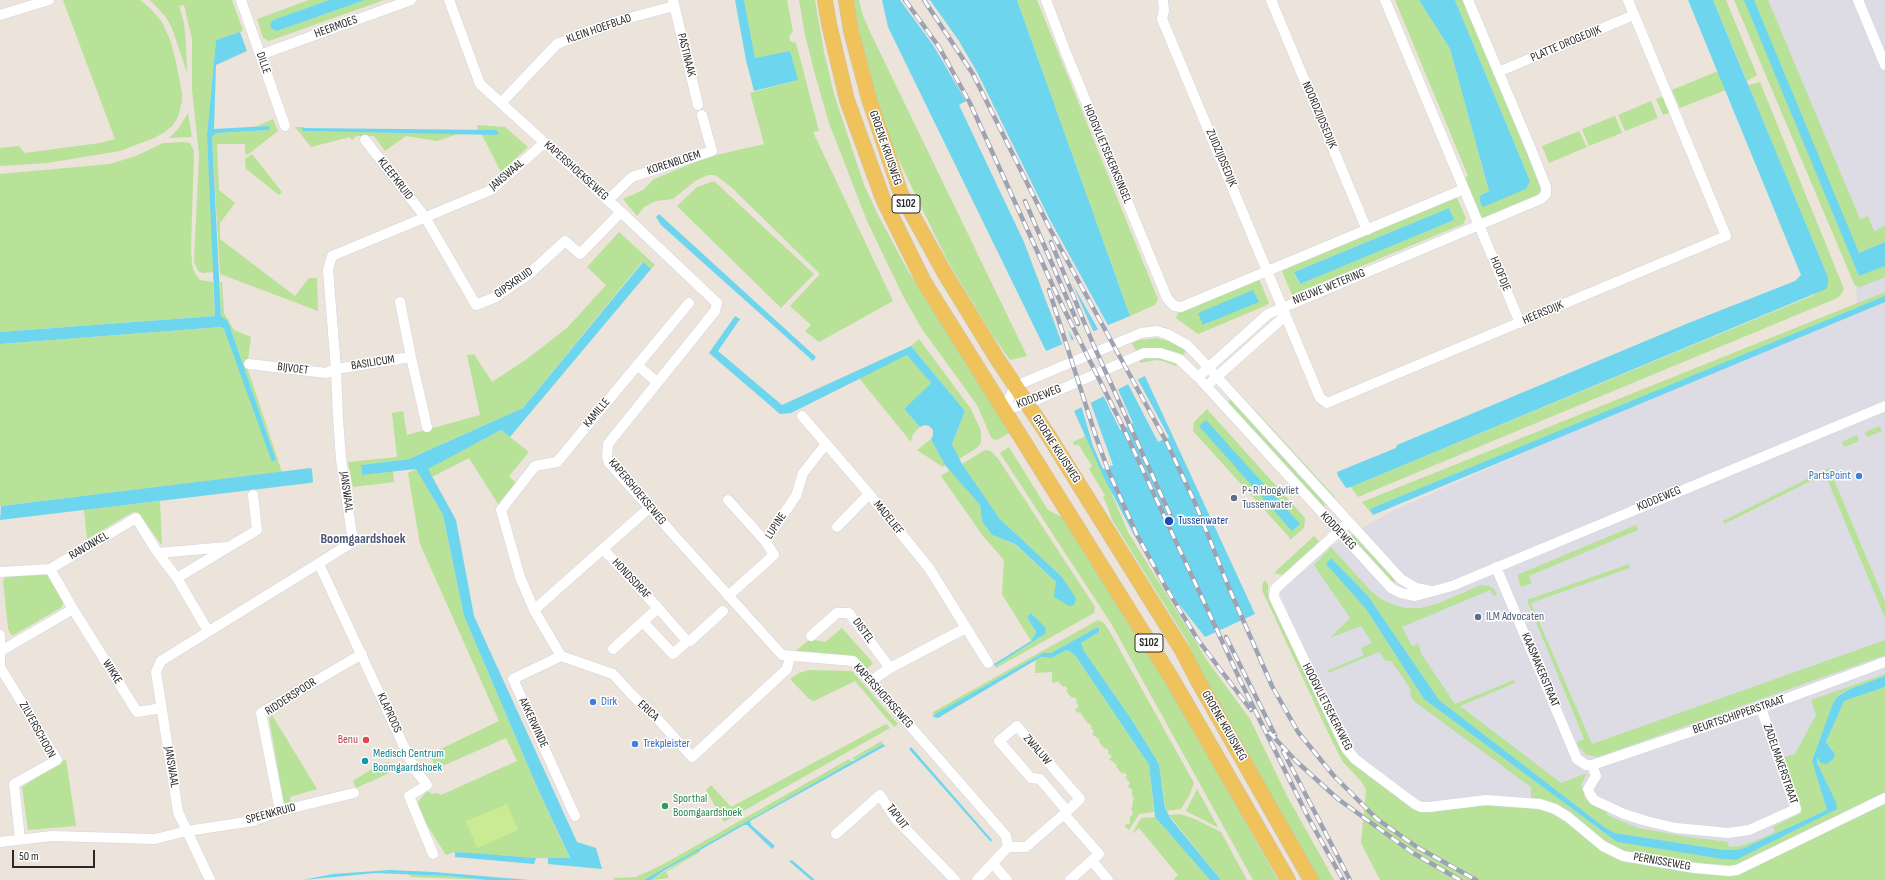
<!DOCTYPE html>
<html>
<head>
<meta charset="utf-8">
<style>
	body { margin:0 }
	#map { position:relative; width:1885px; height:880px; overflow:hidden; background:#ece3db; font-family:"Sofia Sans Condensed",sans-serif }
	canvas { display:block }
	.scale { position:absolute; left:12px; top:850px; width:83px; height:18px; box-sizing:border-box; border:2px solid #292929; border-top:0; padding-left:5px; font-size:12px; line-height:14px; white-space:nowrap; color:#292929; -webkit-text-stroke:3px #fff; paint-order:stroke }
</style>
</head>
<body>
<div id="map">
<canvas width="1885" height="880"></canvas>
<div class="scale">50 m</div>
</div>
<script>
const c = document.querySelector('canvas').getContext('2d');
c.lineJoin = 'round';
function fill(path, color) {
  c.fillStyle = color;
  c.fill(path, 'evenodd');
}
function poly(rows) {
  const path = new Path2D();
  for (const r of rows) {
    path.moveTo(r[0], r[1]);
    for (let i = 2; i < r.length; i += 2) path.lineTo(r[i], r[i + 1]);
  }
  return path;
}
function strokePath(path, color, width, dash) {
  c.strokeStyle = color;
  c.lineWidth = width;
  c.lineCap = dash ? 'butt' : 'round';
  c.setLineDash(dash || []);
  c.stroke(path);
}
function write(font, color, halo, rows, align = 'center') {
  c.font = font + ' "Sofia Sans Condensed",sans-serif';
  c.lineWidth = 3;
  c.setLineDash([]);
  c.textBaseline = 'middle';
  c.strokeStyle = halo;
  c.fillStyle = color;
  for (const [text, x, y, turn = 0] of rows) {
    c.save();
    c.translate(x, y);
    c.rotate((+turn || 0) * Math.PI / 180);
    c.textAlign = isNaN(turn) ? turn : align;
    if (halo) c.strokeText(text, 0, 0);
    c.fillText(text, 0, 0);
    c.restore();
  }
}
fill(poly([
	[1744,0,1885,0,1885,676,1850,689,1830,819,1734,866,1617,850,1554,804,1533,798,1494,796,1429,803,1418,801,1354,752,1349,745,1279,593,1331,546,1394,510,1857,307,1856,280]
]), '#dddce4');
fill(poly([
	[63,0,140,0,151,9,162,22,171,42,176,62,182,93,182,101,178,117,173,125,165,132,154,138,120,151,47,163,0,166,0,148,19,146,25,153,100,143,115,139],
	[150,0,232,0,243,31,216,40,207,135,214,272,203,273,198,271,194,261,199,155,192,90,192,39,184,5,179,6,184,23,186,44,187,73,172,28,165,16],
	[309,0,329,0,273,20,270,26,277,31,365,0,384,0,269,41,263,38,257,19],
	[744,0,787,0,793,32,789,36,790,41,796,43,819,131,813,132,893,301,819,342,805,331,811,325,790,306,820,274,731,187,715,175,708,175,695,181,673,199,656,201,644,207,637,216,623,199,643,190,654,179,708,157,764,144,750,93,797,80,755,59],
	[799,0,815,0,824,52,834,94,864,185,878,215,907,269,1011,432,997,440,992,439,990,435,977,405,922,329,903,296,867,221,829,123,816,78,805,35],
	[853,0,859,0,863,16,872,36,1027,356,1010,360,993,336,948,262,889,140,862,47],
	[1017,0,1037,0,1158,299,1155,305,1130,316],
	[1395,0,1419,0,1450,49,1489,191,1479,196,1481,205,1530,181,1455,0,1465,0,1539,180,1541,190,1537,196,1487,218,1480,217,1463,179,1468,176],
	[1713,0,1726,0,1757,75,1747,81],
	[1734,0,1768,0,1860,219,1868,216,1874,231,1885,226,1885,242,1851,257,1859,276,1885,266,1885,277,1860,287,1855,286],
	[1718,71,1726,90,1680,108,1672,90],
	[1760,82,1844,289,1840,296,1835,299,1358,497,1351,487,1814,295,1828,277,1748,85],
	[1664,96,1671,112,1663,115,1656,99],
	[1651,101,1658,118,1625,131,1618,115],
	[188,113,192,137,169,138,178,129],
	[1615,116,1622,133,1589,146,1582,129],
	[273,119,278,131,247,155,245,154,245,144,217,144,219,190,235,203,220,223,220,239,295,296,309,278,317,278,318,311,220,274,212,137,217,133,269,130,269,126,255,127],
	[477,125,505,127,528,147,501,172,482,135,496,135,496,130,478,130],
	[295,127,304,127,303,131,458,134,437,141,406,136,385,151,374,136,357,136,352,140,350,137,311,147],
	[1579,131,1587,147,1549,163,1542,146],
	[183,142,190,143,194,151,191,247,192,264,194,272,200,280,213,282,215,316,0,332,0,174,110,164,136,156,163,143],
	[252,154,282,192,279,195,246,169,245,159],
	[714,181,814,274,781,308,677,206,697,187],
	[1452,198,1457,198,1466,218,1463,224,1292,295,1281,269],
	[1449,208,1454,220,1299,284,1294,272],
	[619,232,655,265,651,269,642,262,523,408,409,459,361,465,362,475,393,471,394,482,353,487,348,462,397,457,392,413,403,411,407,435,480,415,467,355,474,354,492,382,527,359,568,327,606,285,587,267],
	[1259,279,1269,303,1265,306,1198,334,1176,318,1178,313],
	[1198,312,1227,315,1204,325],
	[220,282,222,282,224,313,234,330,251,337,247,367,282,472,0,506,0,344,221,327,224,329,276,460,228,321,221,316],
	[1885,292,1885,302,1729,364,1371,513,1362,502],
	[1156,338,1173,342,1187,350,1182,356,1175,352,1159,349,1136,351,1132,343,1139,340],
	[919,339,971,409,981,431,981,443,977,448,959,459,952,444,965,411,911,346],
	[907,354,931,383,904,409,920,427,913,434,911,442,859,378],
	[1155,356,1178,363,1176,366,1163,361,1155,360,1141,363,1139,359],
	[1231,399,1327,503,1323,507,1227,403],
	[1207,409,1305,518,1304,528,1290,540,1289,537,1193,431,1194,422],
	[1256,411,1335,497,1332,499,1254,413],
	[1880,426,1882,431,1867,437,1865,432],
	[501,430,529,452,509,476,516,483,498,504,469,458,432,477,427,469],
	[1090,434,1099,464,1128,532,1208,662,1250,719,1286,794,1334,880,1318,880,1194,662,1194,657,1187,641,1112,520,1107,505,1103,497,1105,495,1089,469,1092,466,1078,444,1075,446,1073,442],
	[1857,435,1859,441,1844,447,1842,442],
	[931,439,945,465,943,467,917,450],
	[1009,447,1048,510,1062,517,1184,712,1278,880,1253,880,1112,625,1000,453],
	[987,450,992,452,999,460,1095,607,1094,613,996,668,995,666,1045,634,1032,613,1027,617,1036,632,1031,641,1002,594,1004,560,983,536,941,476,950,470,980,505,982,521,992,535,1014,544,1056,582,1061,576,1000,519,962,464,983,451],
	[1829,468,1885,602,1885,618,1825,474,1724,524,1723,521],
	[416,469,443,515,464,616,537,787,570,859,536,858,455,852,446,855,425,822,417,803,427,791,432,794,438,793,441,795,517,761,506,738,438,768,435,766,430,754,499,721,420,544,408,473],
	[160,501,162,545,138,513,133,512,87,539,84,510],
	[1636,525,1638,530,1529,576,1532,583,1521,587,1517,575],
	[1355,533,1396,579,1392,582,1351,537],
	[1314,536,1320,542,1284,575,1274,573],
	[1331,547,1370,590,1381,599,1394,605,1406,608,1422,608,1439,603,1481,585,1489,586,1494,589,1497,595,1494,596,1490,590,1402,627,1412,646,1418,643,1421,651,1420,652,1455,704,1514,680,1515,683,1460,706,1561,783,1587,773,1581,785,1586,800,1607,811,1607,815,1638,828,1689,837,1728,842,1729,847,1740,846,1757,840,1775,832,1773,827,1801,813,1780,758,1795,754,1816,715,1811,700,1885,674,1885,676,1850,689,1838,695,1833,703,1812,761,1827,810,1744,848,1736,850,1724,850,1615,833,1604,827,1439,700,1368,596,1331,558,1326,564,1366,609,1424,699,1617,842,1722,859,1736,860,1836,809,1836,802,1817,763,1818,757,1833,750,1826,742,1844,701,1885,687,1885,795,1733,867,1642,857,1609,846,1554,804,1531,798,1531,787,1415,702,1411,697,1410,688,1391,661,1386,661,1379,652,1328,673,1327,671,1364,655,1361,648,1372,643,1361,626,1330,638,1350,618,1314,565],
	[1629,564,1630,568,1531,603,1592,744,1885,640,1885,655,1598,757,1587,755,1579,747,1577,742,1584,739,1527,600],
	[49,574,64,601,62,607,12,636,8,629,3,580,6,577],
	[1265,580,1268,584,1268,594,1270,600,1342,751,1349,760,1413,808,1487,804,1532,808,1553,813,1617,858,1688,872,1726,875,1885,803,1885,880,1380,880,1361,843,1366,790,1361,781,1343,762,1332,741,1262,590,1263,583],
	[1098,620,1104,623,1110,632,1194,783,1189,796,1181,809,1166,811,1159,764,1132,720,1084,651,1081,643,1099,632,1100,630,1097,628,1051,653,1043,653,932,716,933,712],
	[842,628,873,663,866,670,853,656,792,654,810,639,825,642],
	[1067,650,1075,655,1149,765,1154,812,1139,814,1129,830,1125,827,1126,824,1130,824,1130,816,1132,816,1133,811,1131,811,1134,797,1132,797,1132,789,1129,788,1128,786,1130,783,1125,777,1127,776,1124,772,1122,774,1116,766,1117,765,1109,759,1112,757,1108,753,1109,751,1106,748,1105,749,1099,742,1100,740,1092,734,1094,732,1091,728,1092,727,1089,723,1088,724,1080,712,1078,713,1075,710,1079,706,1076,702,1077,700,1074,697,1072,698,1066,691,1068,689,1065,686,1063,687,1058,681,1055,683,1052,682,1052,672,1035,673,1036,660,1042,657,1051,658],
	[809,670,852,671,898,724,894,727,855,681,814,701,810,700,790,679,799,673],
	[272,715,317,789,290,797,291,803,284,804,269,718],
	[886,724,890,728,724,822,706,790,711,785,731,807],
	[882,741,883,744,854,760,852,758],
	[66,759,76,826,28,830,22,787],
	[849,759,852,762,649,878,644,880,614,880,614,878,636,877,662,865],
	[390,762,394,771,356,788,353,781,378,765],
	[1197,789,1218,827,1217,827,1186,811],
	[1180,814,1195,819,1221,832,1247,880,1221,880,1169,815],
	[1155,817,1210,880,1175,880,1174,879,1178,875,1139,828,1132,834,1141,818],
	[699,850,700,852,666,872,669,878,651,880],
	[409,874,447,876,488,880,411,877]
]), '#b7e297');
fill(poly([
	[507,804,518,830,477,848,466,821]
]), '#ccea93');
fill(poly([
	[329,0,365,0,277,31,271,28,270,24,273,20],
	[735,0,744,0,755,58,790,51,798,80,754,91,746,60],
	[882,0,1017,0,1130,316,1046,351,888,27],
	[1419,0,1455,0,1530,181,1526,189,1483,207,1481,205,1479,196,1489,191,1450,49],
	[1688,0,1713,0,1828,277,1828,285,1826,289,1351,487,1346,488,1338,476,1337,472,1396,448,1397,445,1691,322,1795,281,1801,275],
	[1744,0,1754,0,1859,253,1885,242,1885,266,1859,276],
	[240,32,247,51,216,65,214,129,269,126,269,130,217,133,212,137,221,316,228,321,276,460,272,462,224,329,221,327,0,344,0,332,215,316,207,135,216,40],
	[302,128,496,130,499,133,496,135,303,131],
	[1449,208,1454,220,1300,284,1294,272],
	[659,214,816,357,813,361,661,225,656,217],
	[643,262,651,269,510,437,501,430,428,469,456,520,474,616,577,842,596,848,602,869,548,864,548,858,570,858,537,787,464,616,443,515,416,469,362,475,361,465,409,459,523,408],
	[1253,290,1259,302,1203,325,1198,313],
	[1885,296,1885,302,1373,515,1370,509],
	[735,316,740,319,718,351,782,405,911,346,965,411,952,444,962,464,1000,519,1061,576,1076,598,1074,605,1069,606,1054,597,1056,582,1015,544,992,535,982,521,980,505,945,465,931,439,933,435,933,430,929,426,925,425,920,427,904,409,931,383,907,355,791,413,780,414,709,353],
	[1145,376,1255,614,1205,637,1179,604,1134,535,1104,478,1074,411],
	[1206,420,1300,524,1292,531,1199,426],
	[311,468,312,470,313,482,310,483,0,520,1,506],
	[1331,558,1368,596,1439,700,1604,827,1615,833,1724,850,1736,850,1744,848,1827,810,1812,761,1833,703,1838,696,1850,689,1885,676,1885,687,1844,701,1826,742,1835,754,1833,759,1827,764,1821,763,1817,758,1817,763,1836,802,1837,809,1736,860,1722,859,1617,842,1424,699,1366,609,1326,564],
	[1031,613,1046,628,1045,634,995,666,994,664,1031,641,1036,632,1027,617],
	[1096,628,1099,628,1099,632,1081,643,1084,651,1132,720,1159,764,1165,808,1171,819,1221,880,1210,880,1155,817,1149,765,1075,655,1067,650,1051,658,1041,657,938,718,933,717,935,714,1043,653,1051,653],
	[883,744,885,746,750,821,751,825,775,846,772,849,747,825,744,825,665,870,651,880,644,880],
	[911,747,992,840,991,842,909,749],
	[455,852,472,853,536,858,534,864,455,857],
	[791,860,793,861,815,880,811,880,790,862],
	[390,870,434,872,529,880,488,880,447,876,376,873,303,880,333,874]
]), '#6dd6ee');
fill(poly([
	[900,0,930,0,959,41,977,72,1049,218,1109,327,1099,331,1072,283,1094,333,1075,341,1068,330,1072,342,1063,346,1024,242,959,105,966,101,933,45],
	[1137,378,1169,437,1158,442,1127,382],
	[1117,387,1133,423,1120,430,1103,395],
	[1090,401,1113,465,1103,469,1093,446,1081,405]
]), '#ece3db');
const minor = poly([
	[241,0,285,126],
	[449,0,480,84,621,212,717,303,715,311,608,444,607,457,609,463,782,655,853,661,871,681,1006,836,1008,847,977,880],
	[673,0,698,105],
	[1046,0,1066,53,1167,298,1174,306,1181,307,1464,189],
	[1163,0,1164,11,1162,19,1320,398,1327,403,1726,236,1628,0],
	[1271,0,1367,230],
	[1385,0,1520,323],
	[1858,0,1885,65],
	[0,15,49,0],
	[260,55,411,0],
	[1498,72,1634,15],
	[501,103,557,44,614,22,674,6],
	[365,140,425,217,476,305,496,297,528,275,565,241,580,254,621,212],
	[608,200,632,177,712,151,702,115],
	[400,302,411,357,427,427],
	[689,303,557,462,535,466,501,510,520,577,534,610,561,656,613,674,632,695,654,715,692,757,787,669,790,656],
	[249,364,326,373,336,369,411,357],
	[637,365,657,382],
	[1198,377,1268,314,1541,199,1546,194,1546,187,1531,149,1468,0],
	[1212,381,1285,316],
	[1003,410,1027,404,1144,353,1160,353,1179,359,1198,377,1391,588,1401,593,1415,596,1452,586,1885,406],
	[1003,410,1015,387,1020,384,1141,333,1157,331,1167,334,1187,345,1196,354,1401,579,1416,588,1431,591],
	[802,416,865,489,929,568,988,663],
	[728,500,765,541],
	[1349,522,1275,589,1274,597,1346,748,1355,759,1415,804,1421,807,1429,807,1486,800,1540,804,1555,809,1568,817,1603,846,1623,856,1695,868,1729,871,1737,870,1885,798],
	[837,527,869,494],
	[603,549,658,608,613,649],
	[158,553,226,547],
	[319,564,414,768,427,785,409,796,433,854],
	[1496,567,1577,759,1586,765,1592,765,1761,708,1885,662],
	[0,572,50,569,136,518,158,553,177,578,208,631],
	[177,578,257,530,253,495],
	[728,596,774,555,765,541,796,496,803,473,826,444],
	[73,609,137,712,162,708],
	[534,610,649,508],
	[643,622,673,654,687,641,658,608],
	[0,635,0,667,57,760,14,784,20,839],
	[811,636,837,613,849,613,890,668],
	[687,641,690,641,723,611],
	[1,651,73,609,50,569],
	[561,656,513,679,575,816],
	[871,681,890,668,966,628],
	[1592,765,1596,776,1588,789,1590,794,1594,800,1624,814,1646,821,1676,828,1728,833,1749,830,1796,809,1761,708],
	[280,811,261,713,362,654],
	[1064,814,1099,854,1070,880],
	[836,834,880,795,895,818,955,880],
	[0,842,52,836,155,839,187,831,253,821,280,811,354,793],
	[1008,847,1026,847,1064,814,1080,799,1017,726,999,741,1031,778,1040,779,1067,811],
	[1092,861,1108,880],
	[993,864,1007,880],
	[210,880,178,812,156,672,161,661,353,542,341,459,338,418,336,369,328,270,332,256,491,190,544,143]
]);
const primary = poly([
	[825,0,829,24,847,100,883,199,924,282,1172,679,1288,880],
	[846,0,851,31,869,99,901,194,944,272,996,357,1050,438,1182,650,1198,681,1311,880]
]);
strokePath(minor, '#d0d5e2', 11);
strokePath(primary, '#c3c3c3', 16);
strokePath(minor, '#fff', 10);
strokePath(primary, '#f0c25b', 15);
const rail = poly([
	[905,0,939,47,970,103,1057,295,1121,423,1241,682,1308,817,1343,880],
	[924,0,973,74,1050,229,1167,443,1196,505,1229,588,1272,686,1298,732,1334,776,1377,819,1417,847,1476,880],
	[1025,201,1078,324],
	[1051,242,1094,346,1172,519],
	[1049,290,1096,437,1108,470,1137,535,1165,586,1198,640,1251,710],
	[1226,637,1275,735],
	[1269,732,1296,761,1338,799,1413,853,1460,880],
	[1283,751,1350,880]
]);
strokePath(rail, '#9ea3b4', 4.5);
strokePath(rail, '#fff', 3, [9]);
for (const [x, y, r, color] of [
	[1859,476,4,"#3f7fe0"],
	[1234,498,4,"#5c6f8a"],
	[1169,521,5,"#1a4fb4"],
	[1478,617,4,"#5c6f8a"],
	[593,702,4,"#3f7fe0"],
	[366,740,4,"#e0444e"],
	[635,744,4,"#3f7fe0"],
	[365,761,4,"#0f9aa8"],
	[665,806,4,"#2e9e5b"]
]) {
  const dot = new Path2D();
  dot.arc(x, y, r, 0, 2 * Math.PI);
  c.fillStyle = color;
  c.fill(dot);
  strokePath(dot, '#fff', 1.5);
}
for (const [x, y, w] of [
	[906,204,28],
	[1149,643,28]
]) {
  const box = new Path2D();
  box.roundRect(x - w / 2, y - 9, w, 18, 3);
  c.fillStyle = '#fff';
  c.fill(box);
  strokePath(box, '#292929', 1);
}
write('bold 11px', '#292929', null, [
	["S102",906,204],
	["S102",1149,643]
]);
write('12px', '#292929', '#fff', [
	["HEERMOES",336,27,-20],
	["KLEIN HOEFBLAD",599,29,-19],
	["PLATTE DROGEDIJK",1566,44,-23],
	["PASTINAAK",686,55,76],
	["DILLE",263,63,71],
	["NOORDZIJDSEDIJK",1319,115,67],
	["GROENE KRUISWEG",885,148,71],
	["HOOGVLIETSEKERKSINGEL",1107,154,67],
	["ZUIDZIJDSEDIJK",1221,158,67],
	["KORENBLOEM",674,163,-18],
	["KAPERSHOEKSEWEG",576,171,42],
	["JANSWAAL",507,175,-40],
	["KLEEFKRUID",395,179,52],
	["HOOFDJE",1500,274,67],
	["GIPSKRUID",514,283,-35],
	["NIEUWE WETERING",1329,287,-22],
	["HEERSDIJK",1543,313,-23],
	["BASILICUM",373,363,-9],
	["BIJVOET",293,369,7],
	["KODDEWEG",1039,397,-21],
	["KAMILLE",597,413,-50],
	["GROENE KRUISWEG",1056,449,57],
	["JANSWAAL",346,492,82],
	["KAPERSHOEKSEWEG",637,492,50],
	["KODDEWEG",1659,499,-23],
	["MADELIEF",888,518,51],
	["LUPINE",776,526,-57],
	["KODDEWEG",1338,531,47],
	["RANONKEL",89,546,-30],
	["HONDSDRAF",631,579,47],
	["DISTEL",863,631,54],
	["KAASMAKERSTRAAT",1540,670,67],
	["WIKKE",112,672,58],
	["KAPERSHOEKSEWEG",883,696,48],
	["RIDDERSPOOR",291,697,-33],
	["HOOGVLIETSEKERKWEG",1327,707,63],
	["ERICA",648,711,43],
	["KLAPROOS",389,713,65],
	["BEURTSCHIPPERSTRAAT",1739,715,-19],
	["AKKERWINDE",533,723,65],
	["GROENE KRUISWEG",1224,726,60],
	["ZILVERSCHOON",37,730,61],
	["ZWALUW",1037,750,49],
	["ZADELMAKERSTRAAT",1780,764,71],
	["JANSWAAL",171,767,81],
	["SPEENKRUID",271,814,-15],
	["TAPUIT",897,817,53],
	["PERNISSEWEG",1662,862,10]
]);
write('12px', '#366cbe', '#fff', [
	["PartsPoint",1851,476,"right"],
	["Dirk",601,702],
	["Trekpleister",643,744]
], 'left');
write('12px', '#4e5e75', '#fff', [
	["P+R Hoogvliet",1242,491],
	["Tussenwater",1242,505],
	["ILM Advocaten",1486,617]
], 'left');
write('12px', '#164399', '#fff', [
	["Tussenwater",1178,521]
], 'left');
write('12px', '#be3a42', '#fff', [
	["Benu",358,740]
], 'right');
write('12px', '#0d838f', '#fff', [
	["Medisch Centrum",373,754],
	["Boomgaardshoek",373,768]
], 'left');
write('12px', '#27864d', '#fff', [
	["Sporthal",673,799],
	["Boomgaardshoek",673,813]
], 'left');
write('bold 14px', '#4a567a', '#fff', [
	["Boomgaardshoek",363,539]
]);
</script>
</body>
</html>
